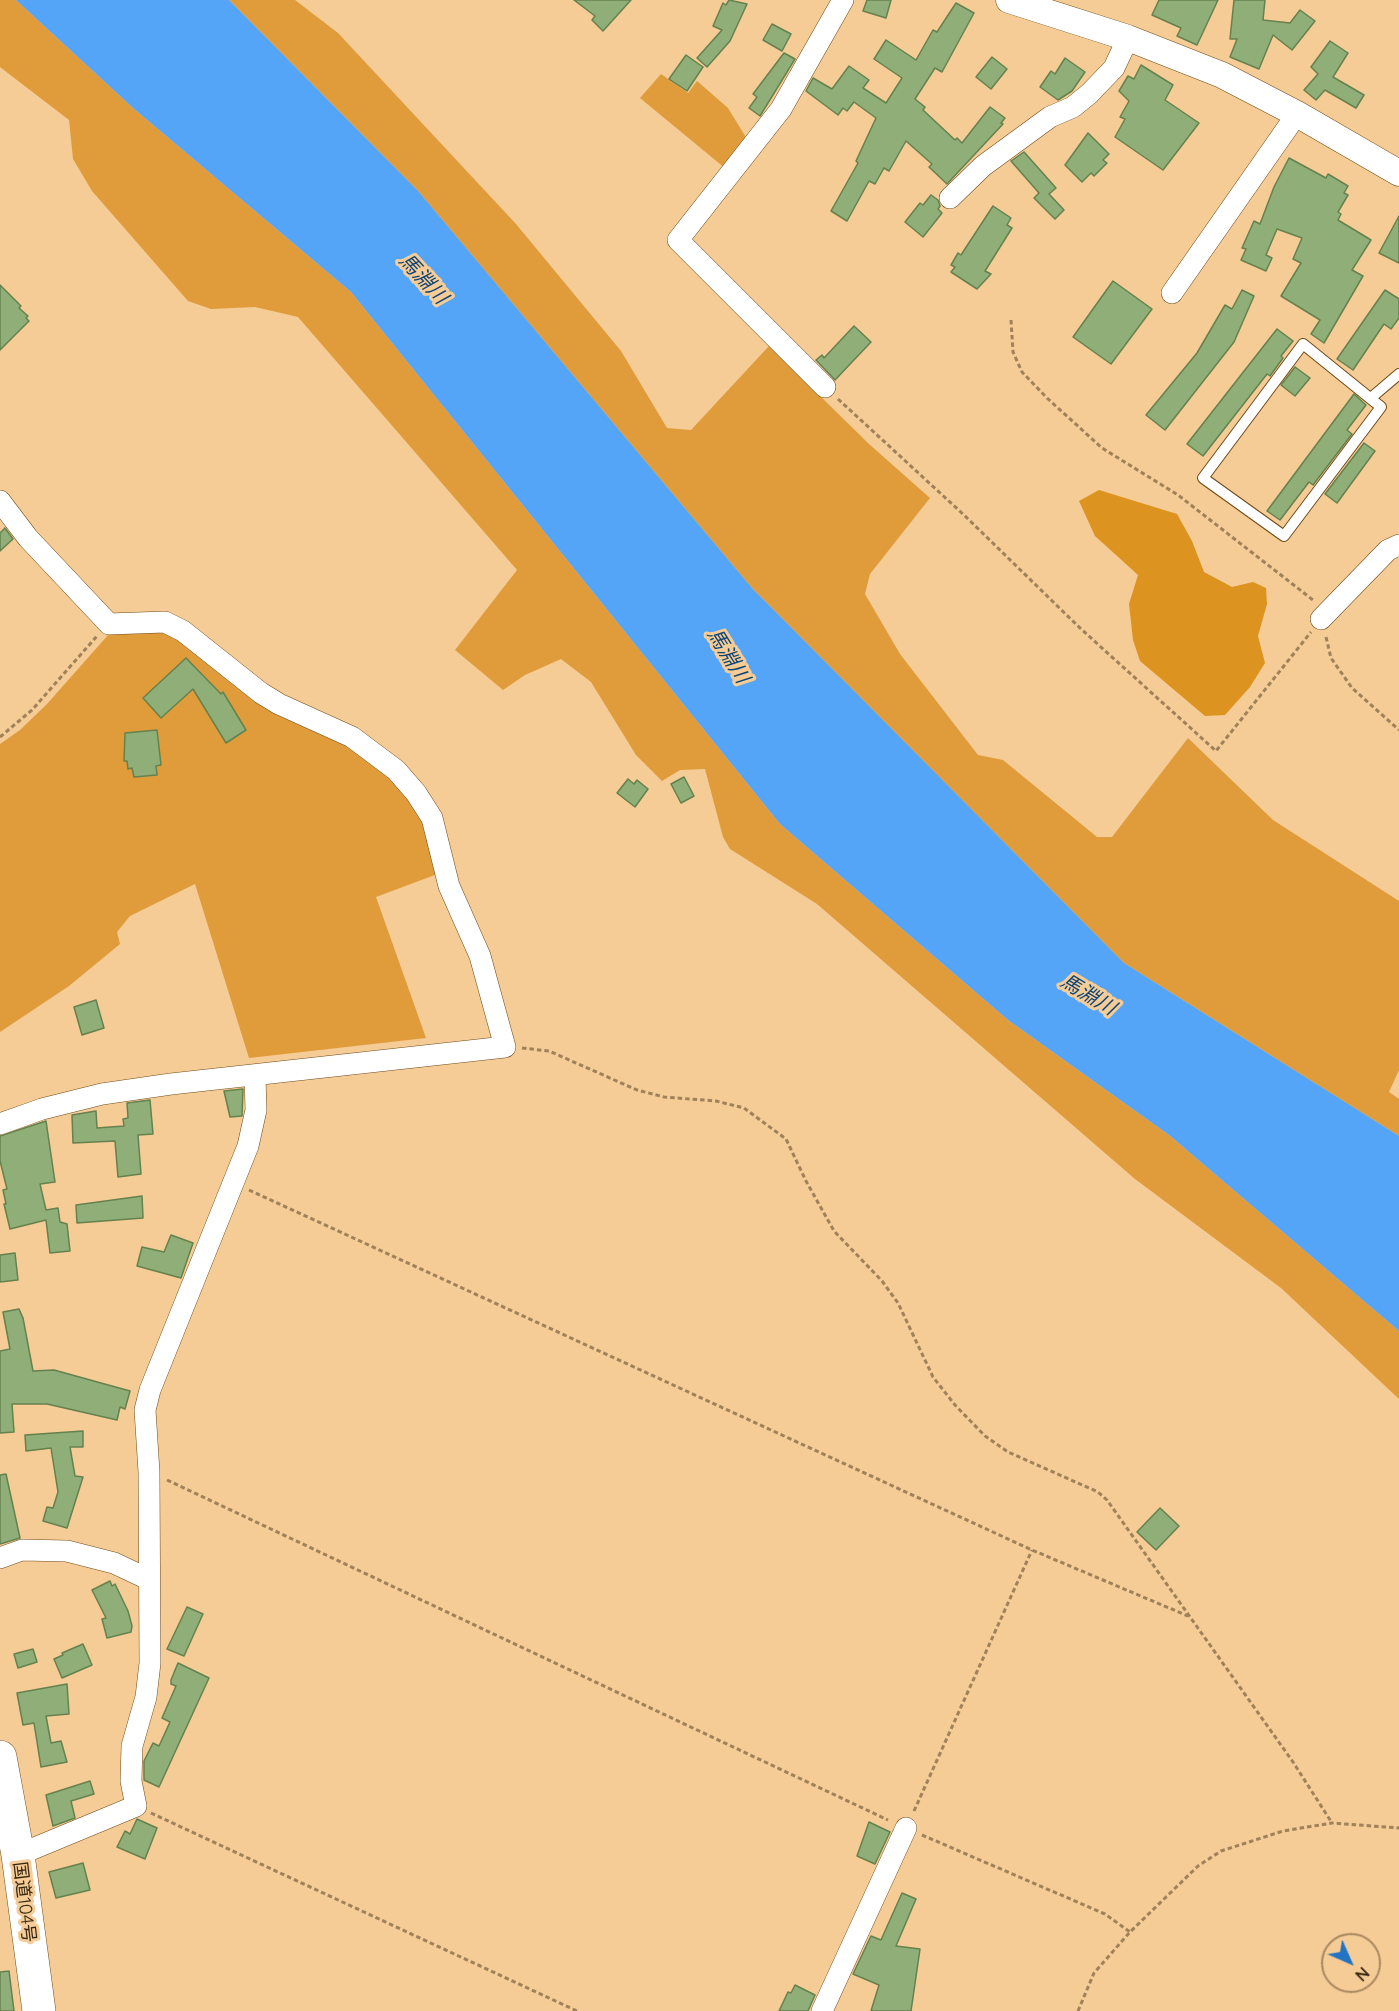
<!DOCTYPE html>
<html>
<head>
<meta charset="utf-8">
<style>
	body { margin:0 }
	#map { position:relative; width:1399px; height:2011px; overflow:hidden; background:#f5cb96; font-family:Quicksand,sans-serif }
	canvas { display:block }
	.north { position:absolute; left:1321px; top:1933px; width:60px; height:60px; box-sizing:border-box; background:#f5cb96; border:2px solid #a98961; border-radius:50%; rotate:135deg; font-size:16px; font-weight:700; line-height:24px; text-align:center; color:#372712 }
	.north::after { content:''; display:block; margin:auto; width:21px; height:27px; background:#2374c3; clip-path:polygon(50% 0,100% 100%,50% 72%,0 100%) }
</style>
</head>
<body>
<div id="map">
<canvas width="1399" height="2011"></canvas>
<div class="north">N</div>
</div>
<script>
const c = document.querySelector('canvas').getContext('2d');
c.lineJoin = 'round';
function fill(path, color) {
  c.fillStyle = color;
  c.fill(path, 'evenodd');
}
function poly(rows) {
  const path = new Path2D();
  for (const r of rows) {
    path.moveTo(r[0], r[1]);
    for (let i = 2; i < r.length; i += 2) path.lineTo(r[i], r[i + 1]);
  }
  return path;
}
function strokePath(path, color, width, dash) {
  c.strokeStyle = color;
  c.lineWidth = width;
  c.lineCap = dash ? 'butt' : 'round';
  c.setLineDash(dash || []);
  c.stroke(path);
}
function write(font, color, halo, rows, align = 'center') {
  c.font = font + ' Quicksand,"Noto Sans JP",sans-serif';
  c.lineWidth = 6;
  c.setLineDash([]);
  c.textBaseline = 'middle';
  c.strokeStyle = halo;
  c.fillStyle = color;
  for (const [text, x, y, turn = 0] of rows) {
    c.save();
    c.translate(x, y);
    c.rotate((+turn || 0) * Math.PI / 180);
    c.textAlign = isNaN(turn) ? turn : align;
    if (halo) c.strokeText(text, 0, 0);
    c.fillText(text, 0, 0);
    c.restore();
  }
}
fill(poly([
	[0,0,16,0,133,108,351,292,780,824,1008,1020,1169,1135,1399,1331,1399,1399,1281,1288,1135,1179,817,904,730,849,723,837,705,769,680,770,662,781,636,755,591,682,561,659,525,675,503,690,455,650,517,570,298,317,255,307,211,309,188,301,92,191,73,159,69,120,0,67],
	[229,0,295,0,338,33,516,224,621,351,667,428,691,430,769,346,869,444,930,498,870,574,865,594,900,654,978,755,1003,760,1097,837,1112,837,1188,738,1273,820,1399,901,1399,1070,1389,1092,1399,1099,1399,1136,1124,963,752,588,419,192],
	[661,74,688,93,697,81,728,108,747,139,726,169,640,98],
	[160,630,178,638,343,741,392,777,425,823,440,873,376,897,426,1038,249,1058,195,884,130,916,117,932,120,944,69,986,0,1032,0,744,20,730,47,704,109,634]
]), '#e09c3b');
fill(poly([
	[1099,490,1177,514,1192,541,1204,572,1232,587,1253,582,1266,588,1267,604,1258,636,1265,663,1250,687,1225,715,1205,716,1140,661,1133,640,1129,604,1138,575,1095,536,1079,501]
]), '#dd931f');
fill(poly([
	[16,0,229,0,419,192,752,588,1124,963,1399,1136,1399,1331,1169,1135,1008,1020,780,824,351,292,133,108]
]), '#54a4f8');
const building = poly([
	[574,0,631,0,603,31,592,20,595,16,574,0],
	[729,0,747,4,730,41,707,67,697,58,722,30,713,26,723,3,726,5,729,0],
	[867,0,891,0,886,18,863,11,867,0],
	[1159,0,1218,0,1197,45,1177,36,1181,28,1152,15,1159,0],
	[1234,0,1265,0,1263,20,1290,23,1300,10,1315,21,1292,50,1273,35,1259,69,1230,57,1237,39,1230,39,1234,0],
	[956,3,974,13,942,72,935,68,915,99,925,107,923,110,955,140,957,138,962,143,990,107,1005,118,1001,123,1003,124,947,184,929,167,932,164,906,141,889,171,884,168,875,184,869,181,847,221,831,211,858,163,856,161,876,118,854,102,847,111,843,108,838,115,806,91,813,78,832,89,849,66,869,80,863,88,886,103,902,78,874,59,886,40,916,60,933,30,937,32,956,3],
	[772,24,791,34,782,51,763,40,772,24],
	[1330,41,1348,53,1333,77,1364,95,1356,108,1325,90,1316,100,1304,90,1318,74,1311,67,1330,41],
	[784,53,795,59,760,116,749,108,757,97,753,94,784,53],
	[686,55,703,67,687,91,669,79,686,55],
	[992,57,1007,69,991,89,976,77,992,57],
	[1065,58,1085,72,1072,91,1058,100,1040,87,1051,71,1055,74,1065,58],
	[1141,65,1173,85,1165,100,1199,123,1163,170,1115,137,1125,119,1120,117,1129,101,1119,91,1128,76,1134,79,1141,65],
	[1088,133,1109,154,1103,160,1107,163,1094,176,1091,173,1082,182,1065,165,1088,133],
	[1024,152,1056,188,1049,194,1064,210,1055,219,1034,198,1039,193,1011,161,1024,152],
	[1289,158,1326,178,1328,174,1348,186,1344,193,1348,195,1338,212,1341,214,1338,220,1371,240,1352,270,1363,276,1324,343,1311,334,1320,320,1281,296,1301,263,1293,259,1302,238,1277,229,1266,255,1272,258,1266,271,1241,260,1246,249,1242,248,1254,221,1260,224,1274,187,1289,158],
	[931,195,938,200,940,206,938,209,942,213,923,237,905,222,920,203,923,205,931,195],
	[993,206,1011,218,1007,225,1012,228,985,271,991,274,977,289,951,272,955,267,951,265,958,253,961,255,993,206],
	[1399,216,1399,263,1379,253,1399,216],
	[1113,281,1152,309,1111,364,1073,337,1113,281],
	[0,285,21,306,19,308,28,316,26,318,29,321,0,350,0,285],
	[1242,290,1254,296,1234,342,1165,430,1146,415,1197,353,1225,305,1232,309,1242,290],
	[1385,290,1399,299,1399,318,1391,329,1384,324,1353,370,1337,359,1385,290],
	[854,326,871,342,835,380,816,360,822,355,824,358,854,326],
	[1277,329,1293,341,1281,356,1283,358,1270,376,1267,374,1203,456,1187,444,1277,329],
	[1295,367,1310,378,1295,396,1281,385,1295,367],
	[1354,394,1366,405,1347,430,1352,434,1313,485,1309,482,1280,520,1267,511,1354,394],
	[1364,443,1375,451,1337,503,1325,494,1364,443],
	[5,528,13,539,0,551,0,533,5,528],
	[186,658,221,694,223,692,246,730,226,743,193,689,161,718,143,698,186,658],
	[157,730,161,765,156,766,157,775,134,777,132,768,128,769,127,761,124,761,125,733,157,730],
	[684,777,694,796,681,803,671,784,684,777],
	[628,779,634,784,637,780,648,789,635,807,617,793,628,779],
	[96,1000,104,1028,82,1035,74,1007,96,1000],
	[243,1089,242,1116,230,1117,224,1091,243,1089],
	[150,1100,153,1134,138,1135,141,1174,118,1177,115,1141,73,1143,72,1115,96,1111,97,1128,124,1126,123,1119,128,1118,127,1103,150,1100],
	[46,1121,55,1182,40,1184,46,1210,58,1208,60,1222,67,1224,70,1251,50,1253,46,1220,10,1229,4,1204,6,1204,3,1190,7,1189,0,1161,0,1136,46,1121],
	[142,1196,143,1218,77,1223,76,1205,142,1196],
	[171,1235,193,1243,181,1278,137,1266,142,1247,164,1252,171,1235],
	[15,1253,18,1280,0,1282,0,1255,15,1253],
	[19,1309,23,1318,33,1371,54,1370,130,1391,125,1409,120,1407,117,1420,47,1404,12,1404,14,1432,0,1433,0,1351,10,1349,3,1312,19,1309],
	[83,1431,83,1447,70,1447,75,1476,83,1477,67,1528,43,1521,47,1507,53,1508,58,1492,51,1448,26,1451,25,1435,83,1431],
	[6,1474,20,1538,0,1544,0,1475,6,1474],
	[1160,1508,1179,1526,1156,1550,1137,1532,1160,1508],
	[110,1581,112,1586,115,1584,128,1611,132,1626,131,1632,107,1638,102,1619,106,1618,92,1590,110,1581],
	[187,1607,203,1614,184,1656,167,1649,187,1607],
	[83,1644,92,1665,62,1678,54,1659,63,1655,62,1653,83,1644],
	[33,1649,37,1662,18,1668,14,1654,33,1649],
	[178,1663,209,1678,159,1787,144,1780,144,1761,153,1743,159,1746,170,1722,162,1718,176,1686,171,1684,171,1680,178,1663],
	[67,1684,69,1714,46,1716,51,1743,61,1741,67,1762,41,1767,34,1723,23,1725,17,1693,67,1684],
	[90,1781,94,1794,71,1801,75,1818,53,1826,46,1795,90,1781],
	[137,1819,157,1828,145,1859,117,1847,125,1831,130,1834,137,1819],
	[869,1822,890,1832,875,1864,857,1856,869,1822],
	[83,1863,90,1890,56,1898,49,1872,83,1863],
	[902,1893,916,1899,896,1946,920,1949,911,2011,871,2011,879,1985,853,1974,871,1936,881,1940,902,1893],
	[9,1971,14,2011,0,2011,0,1972,9,1971],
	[795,1985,815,1995,808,2011,779,2011,788,1992,791,1993,795,1985]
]);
fill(building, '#90af78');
strokePath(building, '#65814d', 1.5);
const service = poly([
	[1303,344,1381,407,1284,536,1203,478,1303,344],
	[1372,397,1399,374]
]);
const minor = poly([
	[950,198,983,166,1050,117,1073,107,1089,94,1114,68,1128,38],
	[1172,293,1297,114],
	[825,387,678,240,781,109,843,0],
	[0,501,28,538,109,624,165,622,183,631,261,693,279,704,352,737,396,770,416,793,432,818,449,886,480,956,505,1047,171,1084,102,1094,42,1109,0,1124],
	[1321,619,1388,550,1399,545],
	[0,1558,22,1550,67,1551,114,1563,148,1579],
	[18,1855,136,1806,131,1781,132,1746,146,1697,150,1663,149,1472,145,1410,150,1390,248,1146,256,1110,255,1076],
	[822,2011,906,1828]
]);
const tertiary = poly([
	[1009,0,1128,38,1222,75,1297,114,1399,173]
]);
const trunk = poly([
	[0,1757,18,1855,39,2011]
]);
strokePath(service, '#704b17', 12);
strokePath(minor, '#704b17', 22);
strokePath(tertiary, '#704b17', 27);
strokePath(trunk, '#704b17', 34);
strokePath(poly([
	[1011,320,1013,352,1022,372,1047,398,1102,448,1178,495,1313,600],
	[838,399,964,515,1081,629,1216,751,1311,632],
	[1326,637,1331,658,1352,688,1399,730],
	[0,737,32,710,97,636],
	[522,1048,549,1051,637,1090,664,1097,716,1101,744,1108,786,1139,806,1181,834,1231,882,1281,898,1303,933,1377,955,1405,985,1436,1008,1452,1098,1492,1107,1500,1293,1762,1332,1823],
	[249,1190,1032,1550,1188,1616],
	[167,1480,888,1820],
	[914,1811,1032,1550],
	[151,1813,577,2011],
	[922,1835,1105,1914,1130,1932],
	[1078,2011,1094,1973,1130,1932,1198,1866,1221,1851,1283,1831,1332,1823,1399,1828]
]), '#9f815a', 3, [4.5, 3]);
strokePath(service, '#fff', 10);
strokePath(minor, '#fff', 21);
strokePath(tertiary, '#fff', 26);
strokePath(trunk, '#fff', 33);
write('18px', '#372712', '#f5cb96', [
	["国道104号",24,1902,83]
]);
write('italic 20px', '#0a4479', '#f5cb96', [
	["馬淵川",423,279,47],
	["馬淵川",728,656,58],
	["馬淵川",1088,995,31]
]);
</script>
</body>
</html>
